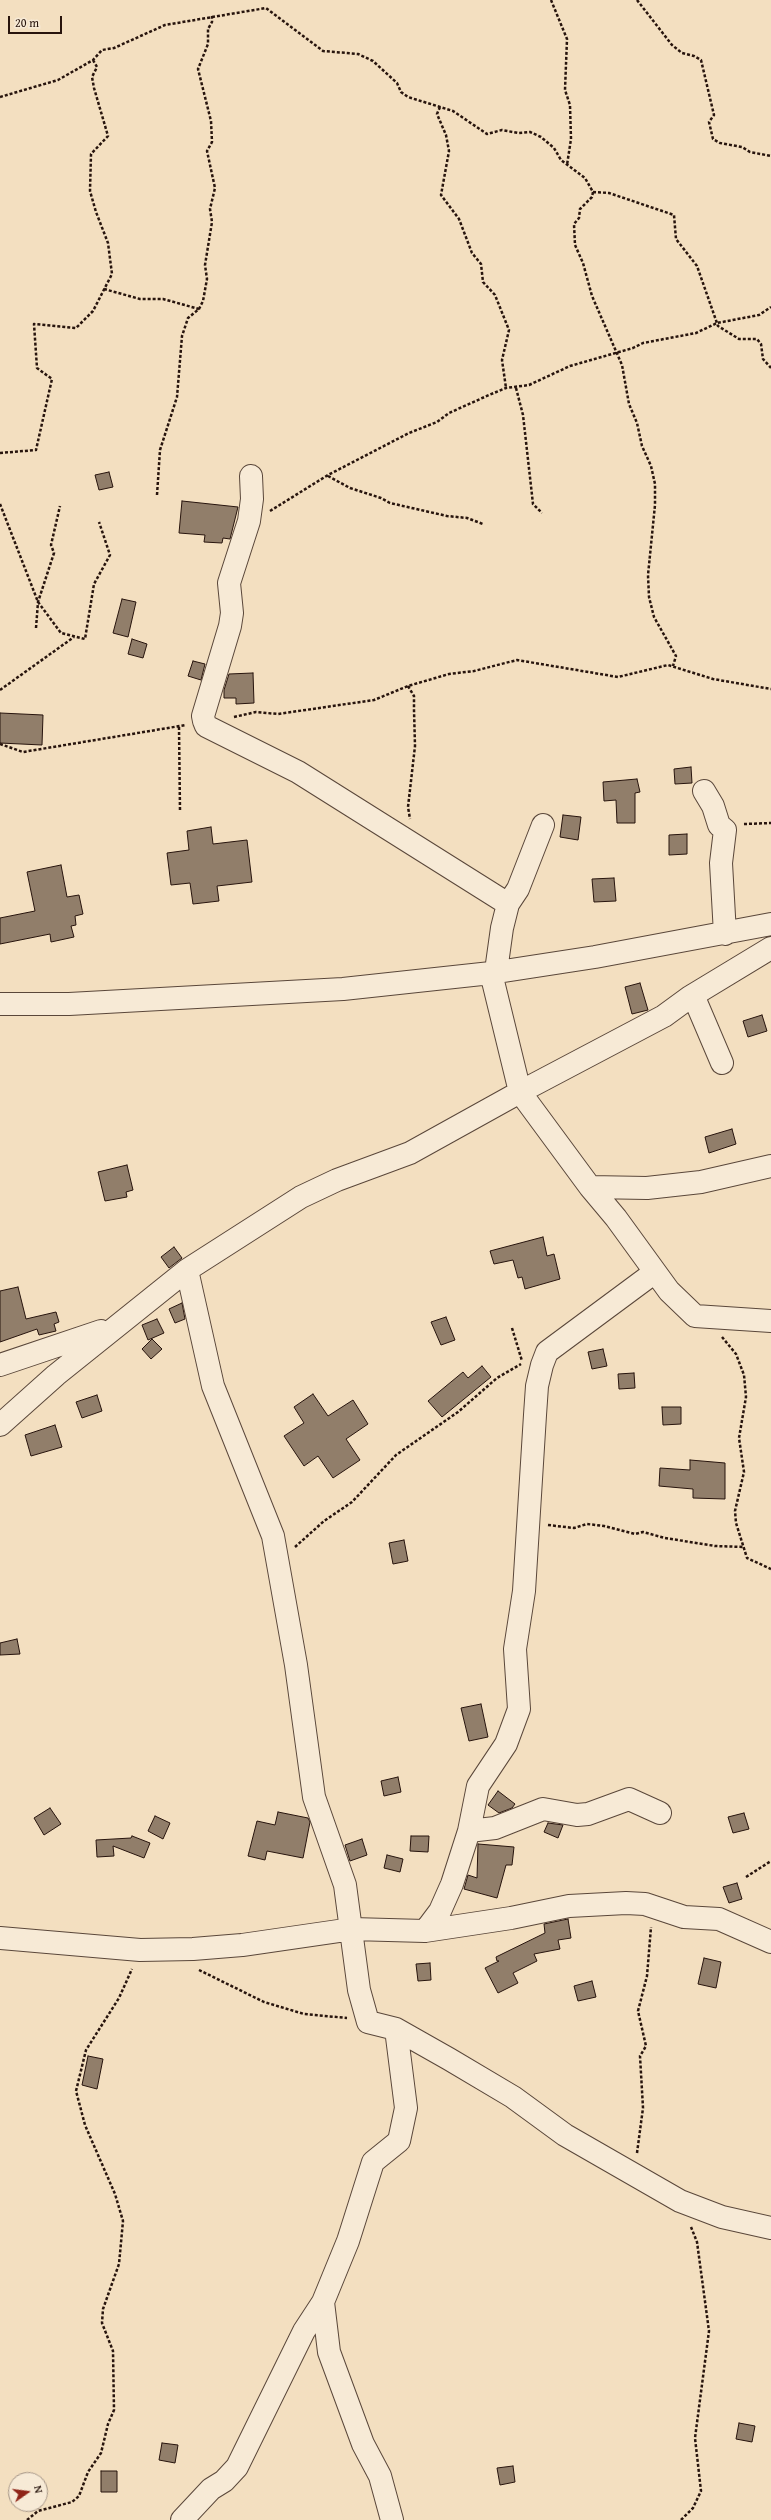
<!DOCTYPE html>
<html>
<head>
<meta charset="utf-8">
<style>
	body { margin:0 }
	#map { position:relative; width:771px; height:2520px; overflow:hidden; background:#f3dfc0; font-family:"Gentium Book Plus",serif }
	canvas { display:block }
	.north { position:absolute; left:8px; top:2472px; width:40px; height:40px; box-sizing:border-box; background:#f7ead6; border:1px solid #a49486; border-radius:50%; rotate:76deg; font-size:11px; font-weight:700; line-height:16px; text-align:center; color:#27140d }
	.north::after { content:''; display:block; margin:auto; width:14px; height:18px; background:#8f2418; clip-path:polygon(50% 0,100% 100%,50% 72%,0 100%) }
	.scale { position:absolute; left:8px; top:16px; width:54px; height:18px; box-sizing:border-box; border:2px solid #27140d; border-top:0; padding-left:5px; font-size:12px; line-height:14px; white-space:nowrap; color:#27140d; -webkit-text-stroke:3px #f7ead6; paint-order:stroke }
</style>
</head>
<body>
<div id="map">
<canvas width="771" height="2520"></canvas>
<div class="north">N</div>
<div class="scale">20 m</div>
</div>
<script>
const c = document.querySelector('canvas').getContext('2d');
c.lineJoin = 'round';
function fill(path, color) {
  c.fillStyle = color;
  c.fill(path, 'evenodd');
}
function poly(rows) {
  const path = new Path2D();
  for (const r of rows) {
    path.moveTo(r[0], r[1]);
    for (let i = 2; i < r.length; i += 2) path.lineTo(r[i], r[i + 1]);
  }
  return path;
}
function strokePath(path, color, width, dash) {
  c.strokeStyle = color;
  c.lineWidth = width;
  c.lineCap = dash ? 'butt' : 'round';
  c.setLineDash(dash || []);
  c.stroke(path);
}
const building = poly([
	[109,472,113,487,99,490,95,475,109,472],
	[182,501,238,507,230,539,223,538,222,543,204,542,205,535,179,533,182,501],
	[122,599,136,602,128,637,113,633,122,599],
	[132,639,147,644,143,658,128,654,132,639],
	[193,661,205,664,201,680,188,676,193,661],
	[253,673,254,703,236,704,236,698,224,698,224,690,229,674,253,673],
	[0,713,43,715,42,745,0,743,0,713],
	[691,767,692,783,675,784,674,769,691,767],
	[637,779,640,792,635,793,635,823,617,823,616,800,604,801,603,782,637,779],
	[563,815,581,817,578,840,560,837,563,815],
	[211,827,213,844,247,840,252,882,217,886,219,901,193,904,190,883,171,885,167,853,189,850,187,831,211,827],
	[687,834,687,854,669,855,669,835,687,834],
	[61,865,67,897,79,895,83,914,75,916,76,925,71,926,74,937,51,942,50,934,0,944,0,918,35,911,27,872,61,865],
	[614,878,616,901,594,902,592,879,614,878],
	[640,983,648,1010,632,1014,625,987,640,983],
	[762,1015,767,1031,748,1037,743,1021,762,1015],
	[732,1129,736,1144,709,1153,705,1137,732,1129],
	[127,1165,133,1190,126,1192,127,1197,105,1201,98,1172,127,1165],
	[543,1237,547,1256,554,1254,560,1279,525,1289,522,1277,518,1278,513,1260,494,1264,490,1251,543,1237],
	[174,1247,182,1258,169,1268,161,1257,174,1247],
	[18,1287,26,1319,56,1312,59,1322,54,1324,56,1331,39,1335,37,1329,0,1342,0,1291,18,1287],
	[182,1303,185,1319,175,1323,169,1309,182,1303],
	[446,1317,455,1340,441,1345,431,1322,446,1317],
	[157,1319,164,1333,148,1340,142,1325,157,1319],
	[152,1339,162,1349,151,1359,142,1349,152,1339],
	[603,1349,607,1366,592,1369,588,1352,603,1349],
	[482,1366,491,1377,442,1417,428,1401,463,1372,468,1378,482,1366],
	[634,1373,635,1388,619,1389,618,1374,634,1373],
	[313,1394,328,1416,353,1400,368,1424,346,1439,360,1460,333,1478,318,1456,304,1466,284,1436,304,1423,294,1407,313,1394],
	[97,1395,102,1411,82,1418,76,1402,97,1395],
	[662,1407,681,1407,681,1424,663,1425,662,1407],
	[55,1425,62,1447,31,1456,25,1435,55,1425],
	[690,1460,725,1463,725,1499,693,1498,693,1489,659,1486,660,1468,690,1470,690,1460],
	[404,1540,408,1561,393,1564,389,1543,404,1540],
	[17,1639,20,1654,0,1655,0,1643,17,1639],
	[481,1704,488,1737,469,1741,461,1708,481,1704],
	[398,1777,401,1792,384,1796,381,1781,398,1777],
	[498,1791,515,1804,512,1808,499,1813,488,1805,498,1791],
	[50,1808,61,1824,44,1835,34,1818,50,1808],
	[278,1812,308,1818,310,1822,303,1858,267,1851,265,1860,248,1856,257,1821,275,1825,278,1812],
	[744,1813,749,1829,733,1833,728,1817,744,1813],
	[155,1816,170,1823,163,1839,148,1831,155,1816],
	[548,1823,563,1825,558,1838,544,1832,548,1823],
	[132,1836,150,1843,144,1858,113,1846,114,1856,97,1857,96,1840,131,1838,132,1836],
	[411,1836,429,1836,428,1852,410,1851,411,1836],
	[362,1839,367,1855,350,1861,345,1845,362,1839],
	[478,1844,514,1847,512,1865,506,1865,497,1898,464,1889,468,1875,477,1878,478,1844],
	[387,1855,403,1859,400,1872,384,1868,387,1855],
	[737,1883,742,1899,729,1903,723,1887,737,1883],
	[568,1919,571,1938,558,1940,560,1949,534,1954,537,1961,513,1973,518,1983,498,1993,485,1968,499,1961,497,1961,496,1957,545,1933,544,1924,568,1919],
	[704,1958,721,1962,716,1988,698,1984,704,1958],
	[430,1963,431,1980,418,1981,416,1964,430,1963],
	[592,1981,596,1997,578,2001,574,1986,592,1981],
	[88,2056,103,2059,97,2089,82,2085,88,2056],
	[739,2423,755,2426,752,2442,736,2439,739,2423],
	[162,2443,178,2445,175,2463,159,2460,162,2443],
	[513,2466,515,2482,500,2485,497,2468,513,2466],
	[101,2471,117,2471,117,2492,101,2492,101,2471]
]);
fill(building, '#917e6a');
strokePath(building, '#27140d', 1);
const minor = poly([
	[251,476,252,499,249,521,229,583,232,613,230,626,203,716,204,721,206,726,298,772,508,904,502,928,496,971],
	[704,791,713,806,719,825,725,830,721,863,725,934],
	[508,904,518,889,543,825],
	[771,948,690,997,664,1016,520,1092,590,1187,647,1188,701,1182,771,1166],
	[693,995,722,1063],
	[0,1004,69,1004,343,989,491,973,595,957,771,924],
	[590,1187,616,1218,669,1291,695,1316,771,1321],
	[187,1270,213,1386,273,1536,296,1665,314,1797,345,1885,359,1990,368,2022,396,2029,449,2059,513,2097,565,2135,680,2201,722,2217,771,2228],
	[0,1365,101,1331],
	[0,1425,56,1375,187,1270,301,1197,337,1180,410,1153,520,1092,491,973],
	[469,1831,478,1786,506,1744,519,1709,515,1649,524,1591,535,1415,537,1386,542,1365,547,1352,655,1272],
	[425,1931,440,1911,452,1884,469,1831,495,1828,543,1809,577,1815,588,1814,629,1799,660,1813],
	[0,1938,140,1950,193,1949,242,1945,352,1929,425,1931,511,1918,569,1906,626,1903,645,1904,684,1917,719,1919,771,1942],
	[323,2302,329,2352,363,2444,380,2476,392,2520],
	[182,2520,211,2489,224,2481,237,2467,304,2331,323,2302,348,2241,373,2162,399,2141,406,2108,396,2029]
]);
strokePath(minor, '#5a473a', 24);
strokePath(poly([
	[551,0,567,39,565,90,570,105,571,139,567,165],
	[637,0,672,45,682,53,694,56,701,60,714,115,709,122,713,139,720,143,742,147,750,152,771,156],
	[0,97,58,80,93,60,102,50,114,48,165,25,266,8,323,51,358,54,373,61,397,83,401,92,408,97,453,111,487,134,502,130,518,133,530,132,541,137,554,148,561,160,585,178,593,192,592,197,580,209,579,218,574,224,575,245,583,263,592,296,622,365,629,404,637,423,642,446,651,466,655,484,655,505,648,575,649,597,654,617,676,656,673,666],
	[440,107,437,114,446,135,449,151,441,195,459,219,472,253,481,264,483,282,495,295,509,330,502,360,506,388],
	[593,192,609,193,674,215,676,239,697,266,718,326,739,339,757,339,761,344,763,359,771,368],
	[104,289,140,299,163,299,199,309],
	[516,388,523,415,533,504,542,513],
	[0,453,36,450,52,379,37,368,34,324,76,328,93,311,112,274,108,243,96,212,90,191,91,154,108,136,94,88,92,77,97,67,93,60],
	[328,476,350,488,381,498,390,503,447,516,467,518,483,524],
	[157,495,160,450,177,397,182,336,188,318,199,309,203,301,207,279,205,265,212,222,210,209,215,188,207,151,212,142,211,121,198,69,208,44,208,29,212,22,212,16],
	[0,504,38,602,61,633,85,639,94,584,110,555,99,522],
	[270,511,328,475,409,433,437,422,449,413,489,395,506,388,529,385,570,366,633,348,643,343,696,333,717,323,759,315,771,307],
	[36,628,38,602,54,553,51,545,60,506],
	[408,686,414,696,414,710,415,746,408,807,410,819],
	[0,690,74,637],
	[234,717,256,712,278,714,374,700,408,686,449,674,474,671,517,660,618,677,668,665,713,679,771,689],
	[179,727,180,811],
	[0,744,23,752,186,725],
	[744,824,771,823],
	[512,1328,522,1361],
	[722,1337,736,1354,744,1375,746,1397,739,1438,744,1472,735,1511,736,1523,747,1558,771,1569],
	[548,1525,574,1528,587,1524,604,1526,635,1534,643,1532,665,1538,715,1546,743,1547],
	[295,1547,324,1521,352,1502,396,1455,458,1412,497,1378,521,1364],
	[746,1877,771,1861],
	[199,1970,264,2002,304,2014,347,2018],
	[637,2153,643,2108,640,2056,646,2046,638,2011,647,1976,651,1927],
	[27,2520,38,2511,72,2502,79,2496,88,2472,101,2453,108,2424,114,2410,113,2351,102,2323,103,2309,119,2264,123,2221,115,2194,85,2125,76,2091,86,2050,119,1998,132,1969],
	[681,2520,693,2508,701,2491,695,2438,709,2331,697,2242,691,2227]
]), '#27140d', 2.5, [3, 2]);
strokePath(minor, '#f7ead6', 22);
</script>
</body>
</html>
